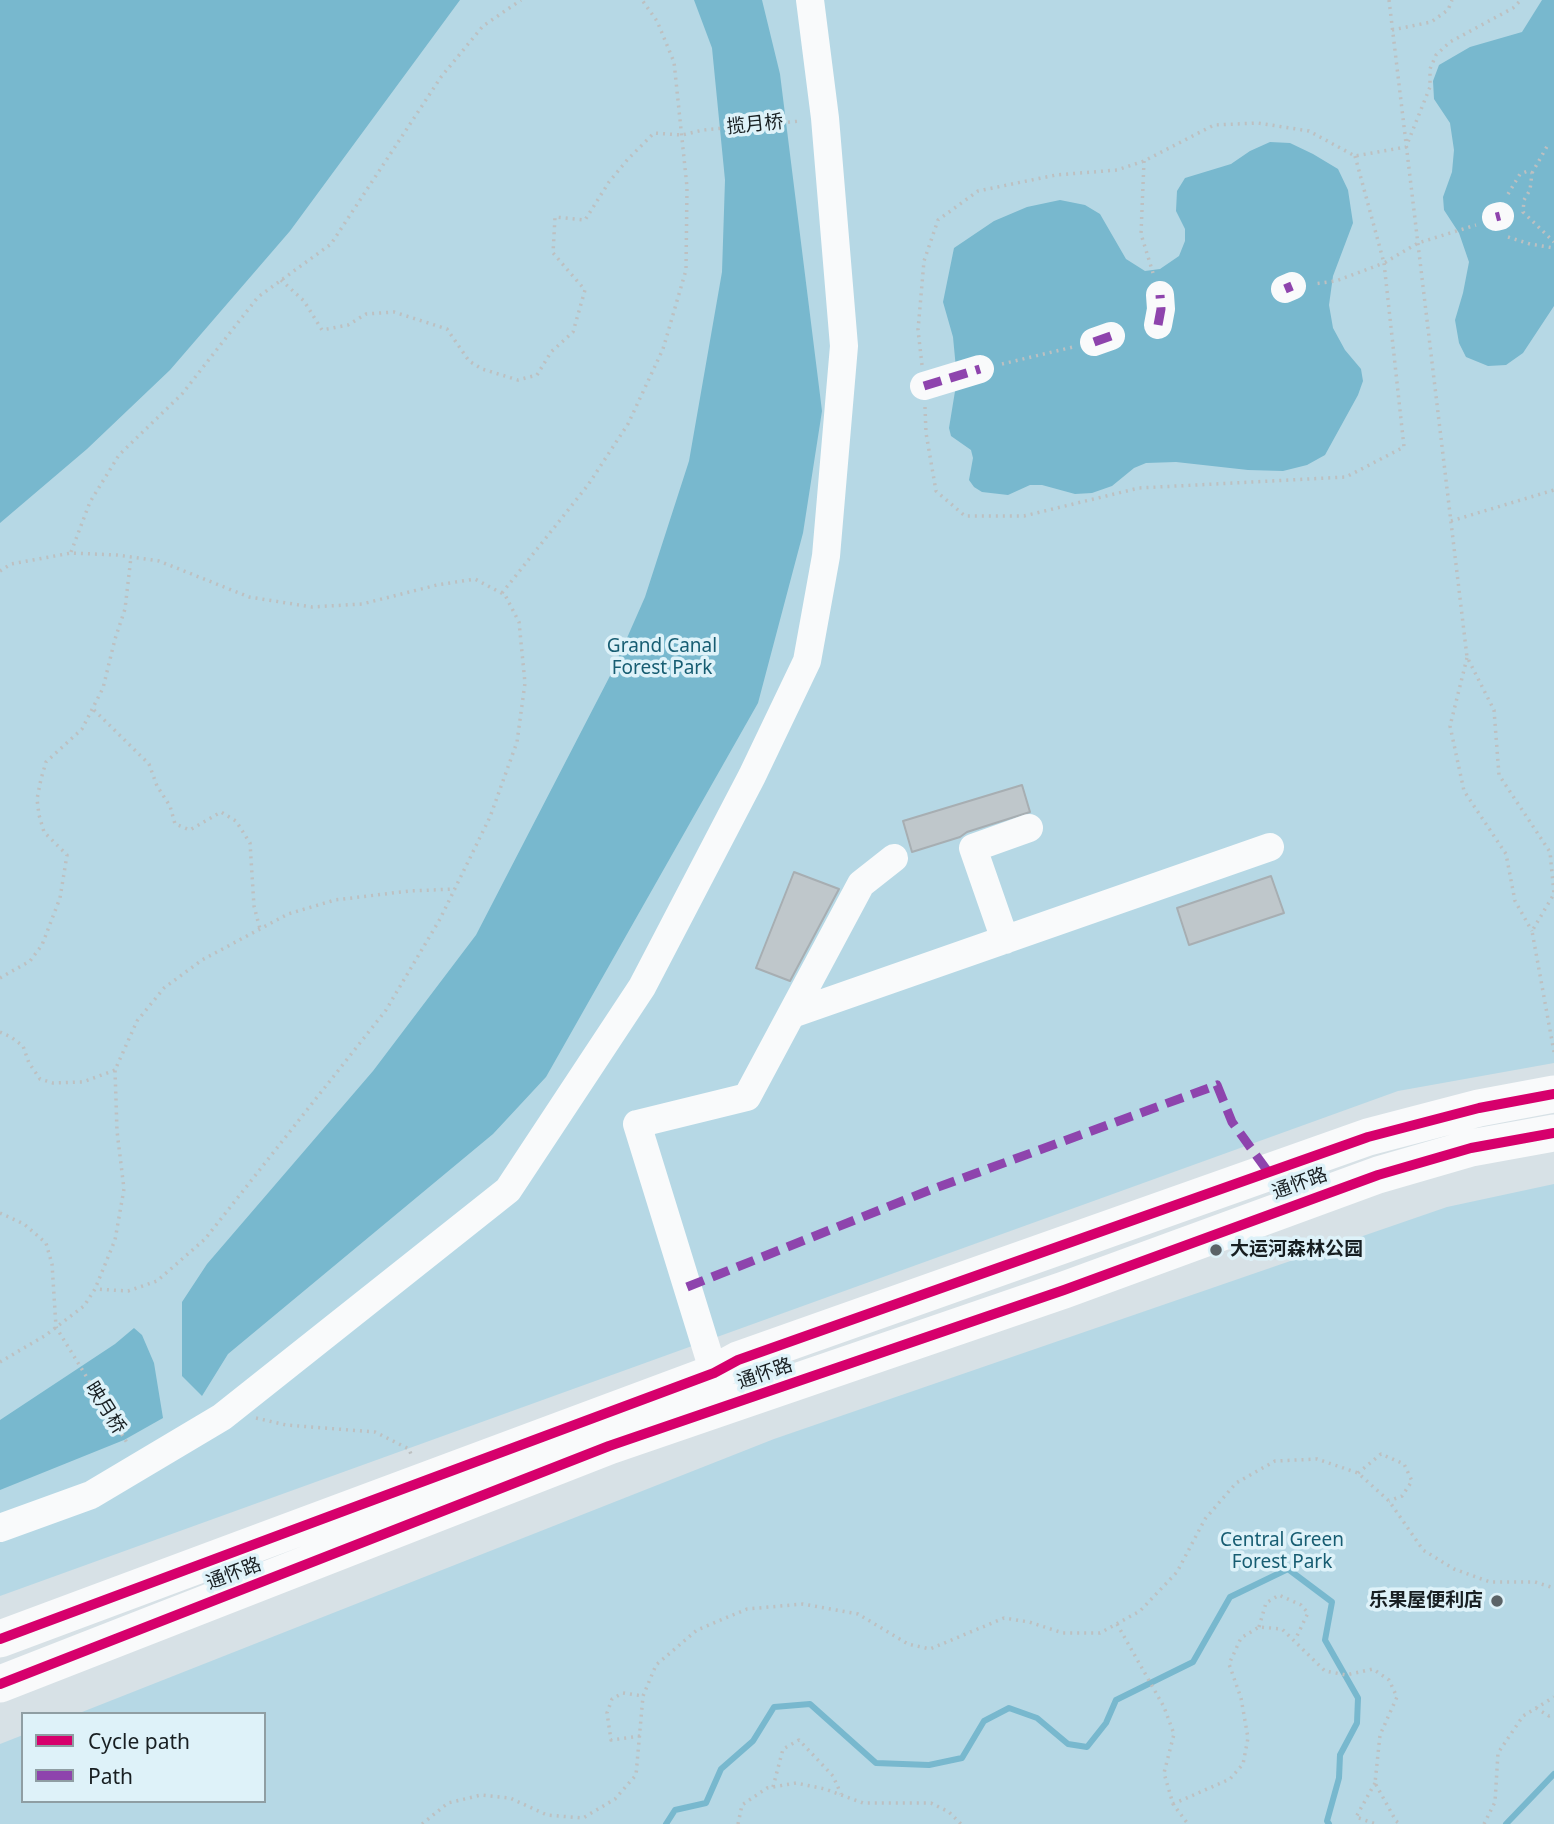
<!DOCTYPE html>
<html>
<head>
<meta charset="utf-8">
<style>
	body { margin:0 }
	#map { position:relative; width:1554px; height:1824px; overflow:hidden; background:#d7e1e6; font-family:"Noto Sans",sans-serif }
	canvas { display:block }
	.legend { position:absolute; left:21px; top:1712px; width:245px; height:91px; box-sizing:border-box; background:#def2f9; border:2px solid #8f9ea3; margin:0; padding:9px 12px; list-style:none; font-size:21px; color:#181f22 }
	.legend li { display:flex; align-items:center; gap:14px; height:35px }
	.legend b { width:35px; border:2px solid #8f9ea3 }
</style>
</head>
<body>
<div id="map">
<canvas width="1554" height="1824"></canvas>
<ul class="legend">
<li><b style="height:9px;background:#d6006c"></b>Cycle path</li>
<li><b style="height:9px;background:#8e44ad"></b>Path</li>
</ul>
</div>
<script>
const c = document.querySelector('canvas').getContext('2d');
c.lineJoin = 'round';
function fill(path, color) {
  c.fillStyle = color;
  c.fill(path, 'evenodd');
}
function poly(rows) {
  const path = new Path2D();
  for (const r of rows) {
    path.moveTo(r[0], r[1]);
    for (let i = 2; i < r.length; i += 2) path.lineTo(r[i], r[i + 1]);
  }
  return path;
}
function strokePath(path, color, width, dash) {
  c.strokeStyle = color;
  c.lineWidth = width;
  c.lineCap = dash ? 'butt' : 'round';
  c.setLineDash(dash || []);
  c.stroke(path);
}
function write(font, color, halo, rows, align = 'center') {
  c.font = font + ' "Noto Sans","Noto Sans SC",sans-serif';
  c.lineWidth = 7;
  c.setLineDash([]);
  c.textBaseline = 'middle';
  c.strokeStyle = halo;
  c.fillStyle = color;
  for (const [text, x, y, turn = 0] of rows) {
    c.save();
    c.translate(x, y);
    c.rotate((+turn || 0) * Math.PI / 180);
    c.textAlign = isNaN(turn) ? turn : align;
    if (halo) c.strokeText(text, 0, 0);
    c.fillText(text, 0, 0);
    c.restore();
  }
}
fill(poly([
	[0,0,1554,0,1554,1063,1398,1091,0,1596],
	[1554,1184,1554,1824,0,1824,0,1744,23,1735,23,1801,264,1801,264,1714,77,1714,774,1439,1447,1207]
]), '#b6d8e5');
fill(poly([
	[0,0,460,0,290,231,170,370,87,449,0,523],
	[694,0,762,0,780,74,822,411,803,533,758,703,546,1077,493,1134,228,1354,202,1396,182,1376,182,1302,207,1264,373,1071,476,935,612,672,645,597,689,461,722,272,725,180,712,48],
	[1542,0,1554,0,1554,306,1523,353,1506,365,1488,366,1466,357,1459,343,1455,320,1463,293,1469,262,1459,233,1444,210,1443,197,1452,172,1454,150,1450,123,1434,99,1433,81,1439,65,1470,47,1522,32],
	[1270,142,1290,143,1313,154,1338,169,1348,190,1353,223,1333,276,1329,305,1333,328,1345,350,1361,369,1363,381,1358,395,1325,455,1307,465,1283,471,1248,470,1176,462,1146,463,1134,468,1112,486,1092,493,1075,494,1042,485,1030,485,1008,495,982,492,974,487,969,480,973,458,971,450,951,436,949,428,957,379,953,337,943,302,954,248,994,221,1027,207,1060,200,1085,205,1100,214,1126,259,1145,271,1160,269,1179,256,1185,241,1185,229,1176,211,1177,191,1185,178,1231,164,1250,151],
	[134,1328,142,1335,154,1363,163,1418,124,1440,0,1490,0,1420,115,1344]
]), '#78b8ce');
strokePath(poly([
	[666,1824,675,1810,706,1803,721,1769,753,1741,774,1707,810,1704,876,1763,929,1765,962,1758,984,1721,1009,1708,1037,1718,1068,1744,1087,1747,1106,1723,1116,1700,1193,1662,1230,1597,1288,1569,1332,1602,1325,1640,1358,1698,1357,1723,1340,1755,1339,1778,1327,1821,1329,1824],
	[1506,1824,1554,1774]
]), '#78b8ce', 6);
const building = poly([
	[1022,785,1030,812,967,832,960,837,912,852,903,821,1022,785],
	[794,872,839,889,790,981,756,968,794,872],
	[1271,876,1284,913,1189,945,1177,908,1271,876]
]);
fill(building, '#bfc7cb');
strokePath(building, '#a7aeb2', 2);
strokePath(poly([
	[1389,0,1467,657,1494,710,1499,775,1550,852,1554,894,1532,931,1554,1052],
	[1392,30,1431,22,1448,10,1452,0],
	[1355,156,1384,263,1418,243,1476,225],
	[1144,161,1141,234,1153,273],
	[1532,173,1549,143],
	[1508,194,1520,174,1528,171,1532,173,1530,190,1524,200,1523,212,1554,242],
	[1508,237,1530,244,1554,248],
	[281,280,304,301,322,330,348,325,366,314,394,312,447,329,469,361,482,369,518,380,537,375,551,352,573,332,585,290,553,253,555,217,585,220,609,182,628,159,654,133,682,135,703,130,801,121],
	[1002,364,1073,347],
	[922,365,918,330,924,261,938,220,978,191,1056,175,1117,170,1144,161,1214,125,1258,123,1309,131,1355,156,1406,147,1430,87,1430,69,1436,55,1450,42,1513,8,1521,0],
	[925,407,926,433,936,491,965,516,1024,516,1139,488,1346,477,1404,447,1384,263,1336,281,1313,284],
	[1451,521,1554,490],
	[71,552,90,502,119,455,182,394,258,297,331,244,441,77,483,26,521,0],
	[0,571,11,564,71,553,117,555,159,561,249,597,312,607,362,604,437,585,475,579,505,595,519,622,525,683,517,742,490,817,440,919,386,1010,205,1239,157,1281,128,1291,95,1289],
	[502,593,588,485,628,424,663,349,686,270,687,187,674,62,657,21,642,0],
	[1467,658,1450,726,1464,791,1506,854,1515,901,1532,931],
	[94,710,149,764,157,786,170,806,175,824,190,830,221,812,236,821,250,843,254,906,260,929],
	[0,978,30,961,42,945,60,898,67,855,44,832,39,815,37,799,41,779,46,762,82,729,103,688,115,639,125,609,131,557],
	[0,1032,11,1037,23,1046,29,1063,40,1079,53,1083,83,1082,115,1070],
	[0,1213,24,1224,46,1243,52,1264,56,1327,129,1446],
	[0,1362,46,1335,84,1306,95,1289,115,1240,124,1189,117,1131,115,1070,137,1021,164,988,202,960,288,914,335,900,409,891,455,889],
	[256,1418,286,1425,375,1432,409,1449,412,1457],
	[1358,1473,1381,1454,1404,1464,1412,1481,1402,1496,1389,1501],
	[1117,1624,1164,1707,1174,1734,1164,1773,1173,1804,1188,1824],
	[1259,1627,1266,1603,1279,1595,1301,1605,1308,1613,1295,1640],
	[1536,1708,1549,1716,1554,1714],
	[640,1736,611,1740,607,1713,612,1699,623,1693,643,1696],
	[1375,1783,1356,1817,1376,1824],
	[773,1787,783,1749,799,1740,833,1776,841,1794],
	[1173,1804,1230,1779,1243,1764,1248,1738,1241,1698,1229,1664,1241,1638,1259,1627,1282,1629,1325,1671,1346,1675,1373,1669,1389,1680,1397,1697,1380,1735,1375,1783,1396,1821,1400,1824],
	[422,1824,448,1803,481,1795,510,1798,547,1815,583,1818,615,1799,636,1775,643,1696,656,1665,697,1630,747,1609,803,1604,858,1614,908,1644,930,1649,1004,1618,1029,1622,1063,1633,1100,1633,1140,1611,1177,1572,1205,1519,1236,1483,1275,1461,1317,1459,1358,1473,1389,1501,1423,1550,1454,1569,1490,1582,1535,1582,1554,1588],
	[738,1824,742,1805,767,1788,796,1783,825,1789,863,1803,931,1803,949,1812,961,1824],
	[1484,1824,1495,1802,1498,1753,1523,1716,1554,1697]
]), '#bdc0c1', 3.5, [2, 5]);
strokePath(poly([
	[1496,217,1500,216],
	[1285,289,1292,286],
	[1158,325,1161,309,1160,295],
	[1094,342,1111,336],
	[924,386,980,369],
	[1005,940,973,848,1029,828],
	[792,1014,1270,847],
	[714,1373,637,1124,747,1097,861,884,894,858],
	[0,1528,91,1495,222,1417,508,1190,642,987,752,776,807,661,826,556,844,346,825,118,810,0]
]), '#f9fafb', 28);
strokePath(poly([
	[0,1639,714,1373,738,1360,1368,1137,1479,1108,1554,1094],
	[0,1684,609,1446,1064,1290,1378,1175,1471,1148,1554,1133]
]), '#f9fafb', 37);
strokePath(poly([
	[1496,217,1500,216],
	[1285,289,1292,286],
	[1158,325,1161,309,1160,295],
	[1094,342,1111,336],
	[924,386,980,369],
	[687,1287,930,1190,1217,1085,1232,1122,1269,1173]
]), '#8e44ad', 9, [18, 9]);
strokePath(poly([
	[0,1639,714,1373,738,1360,1368,1137,1479,1108,1554,1094],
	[0,1684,609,1446,1064,1290,1378,1175,1471,1148,1554,1133]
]), '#d6006c', 10);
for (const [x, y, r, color] of [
	[1216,1250,7,"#5b6367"],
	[1497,1601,7,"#5b6367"]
]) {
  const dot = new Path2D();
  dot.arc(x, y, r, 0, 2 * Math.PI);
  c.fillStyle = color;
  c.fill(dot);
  strokePath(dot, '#def2f9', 2.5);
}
write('19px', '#181f22', '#def2f9', [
	["揽月桥",755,125,-6],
	["通怀路",1300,1184,-20],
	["通怀路",765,1374,-19],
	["映月桥",105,1408,58],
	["通怀路",234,1574,-21]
]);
write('19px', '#175d72', '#def2f9', [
	["Grand Canal",662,647],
	["Forest Park",662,669],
	["Central Green",1282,1541],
	["Forest Park",1282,1563]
]);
write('bold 19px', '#181f22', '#def2f9', [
	["大运河森林公园",1230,1250],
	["乐果屋便利店",1483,1601,"right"]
], 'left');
</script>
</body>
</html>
